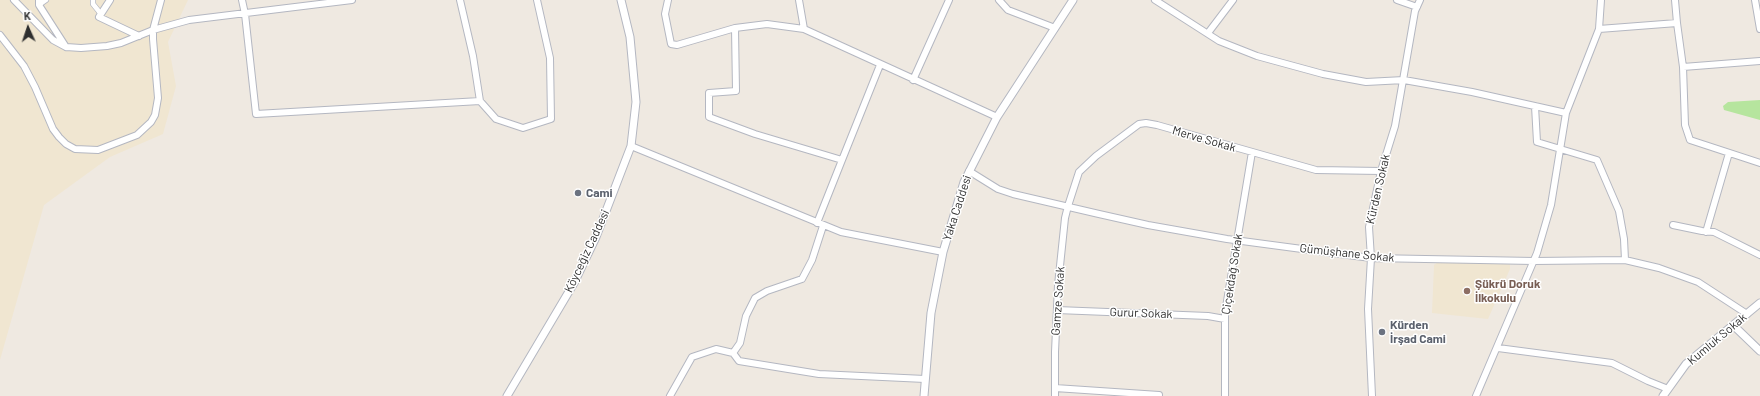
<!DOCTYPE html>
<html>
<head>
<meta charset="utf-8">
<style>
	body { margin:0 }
	#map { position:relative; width:1760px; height:396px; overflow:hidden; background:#efe9e1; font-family:Barlow,sans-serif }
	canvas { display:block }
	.north { position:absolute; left:8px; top:8px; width:40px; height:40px; -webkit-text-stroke:3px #fff; paint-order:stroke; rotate:357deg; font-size:11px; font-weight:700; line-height:16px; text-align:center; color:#2e2e2e }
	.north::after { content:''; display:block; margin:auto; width:14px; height:18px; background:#2e2e2e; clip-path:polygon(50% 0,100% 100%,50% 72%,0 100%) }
</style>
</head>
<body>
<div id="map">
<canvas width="1760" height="396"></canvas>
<div class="north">K</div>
</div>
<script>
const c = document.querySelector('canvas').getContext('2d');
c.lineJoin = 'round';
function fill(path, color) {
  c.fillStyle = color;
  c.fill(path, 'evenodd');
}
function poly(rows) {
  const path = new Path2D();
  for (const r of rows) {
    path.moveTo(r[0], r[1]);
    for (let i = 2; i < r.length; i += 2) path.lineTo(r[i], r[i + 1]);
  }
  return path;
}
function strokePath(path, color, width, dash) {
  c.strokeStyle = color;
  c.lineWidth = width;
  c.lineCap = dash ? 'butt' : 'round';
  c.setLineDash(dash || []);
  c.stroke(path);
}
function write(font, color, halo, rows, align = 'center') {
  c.font = font + ' Barlow,sans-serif';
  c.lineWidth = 3;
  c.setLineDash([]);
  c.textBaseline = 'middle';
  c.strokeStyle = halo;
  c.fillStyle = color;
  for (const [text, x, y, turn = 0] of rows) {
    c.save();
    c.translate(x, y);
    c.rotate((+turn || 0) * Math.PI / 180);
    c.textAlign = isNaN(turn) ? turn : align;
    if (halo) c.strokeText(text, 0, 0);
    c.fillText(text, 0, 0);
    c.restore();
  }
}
fill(poly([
	[0,0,188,0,168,42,176,86,163,134,110,157,44,205,0,360],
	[1439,261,1510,264,1510,269,1488,319,1432,313,1434,265]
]), '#f0e6d1');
fill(poly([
	[1760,100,1760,120,1724,110,1723,106,1728,102]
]), '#b6e59e');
const pedestrian = poly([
	[93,0,93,4,101,14],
	[39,5,46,0]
]);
const minor = poly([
	[14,0,53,40,66,47,81,48,107,46,121,43,153,30,189,20,352,0],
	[39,0,39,5,66,47],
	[110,0,99,17,139,36],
	[242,0,245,14,256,114,480,101],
	[460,0,473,56,480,101,496,119,523,128,551,119,550,58,537,0],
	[668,0,665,14,671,44,677,45,735,28,767,24,804,29,997,117],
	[799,0,804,29],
	[999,0,1008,10,1055,28],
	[1155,0,1219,41,1257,56,1323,74,1366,82,1404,80,1472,92,1566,113],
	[1397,0,1417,7],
	[1675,0,1677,23],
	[1755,0,1760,29],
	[735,28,736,91,709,93,709,117,755,134,842,160,880,65],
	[1599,29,1677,23,1683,67,1685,125,1690,140,1760,163],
	[1208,33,1233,0],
	[0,35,24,66,35,87,53,129,59,137,66,144,75,149,98,150,137,135,151,122,155,115,158,98,153,39,153,30,161,0],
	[1683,67,1760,61],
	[913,80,949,0],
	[1535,106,1537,142,1597,160,1619,211,1624,239,1625,260],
	[631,146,841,232,943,252],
	[969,171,998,189,1013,194,1099,214,1148,225,1227,239,1317,251,1371,258,1534,261,1625,260,1659,268,1698,282,1747,314],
	[817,223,842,160],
	[1673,225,1702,231,1714,232,1760,255],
	[1706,232,1729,153],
	[1057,310,1208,316,1225,319],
	[1498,348,1612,363,1648,381,1668,389],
	[733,353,739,361,819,374,925,379],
	[1055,388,1159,395],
	[670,396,692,357,716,349,733,353,740,343,746,316,755,298,767,291,802,279,812,260,823,226],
	[1055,396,1055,352,1058,285,1065,218,1068,206,1079,172,1096,156,1139,124,1146,123,1157,125,1316,170,1381,171],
	[1225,396,1225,313,1252,152],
	[1372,396,1368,309,1371,258,1369,227,1381,171,1395,126,1415,11,1420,0],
	[1476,396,1537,253,1551,205,1566,113,1599,29,1601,0]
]);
const tertiary = poly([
	[1733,325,1760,351],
	[507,396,574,283,596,237,631,146,636,102,630,37,621,0],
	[924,396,931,313,943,252,964,182,997,117,1073,0],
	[1663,396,1686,364,1760,303]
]);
strokePath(pedestrian, '#b4b7c1', 6);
strokePath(minor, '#b4b7c1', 8);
strokePath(tertiary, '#b4b7c1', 9);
strokePath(pedestrian, '#fff', 4.5);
strokePath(minor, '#fff', 6);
strokePath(tertiary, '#fff', 7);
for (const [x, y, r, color] of [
	[578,193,4,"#6b7280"],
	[1467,291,4,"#8d6e63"],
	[1382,332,4,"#6b7280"]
]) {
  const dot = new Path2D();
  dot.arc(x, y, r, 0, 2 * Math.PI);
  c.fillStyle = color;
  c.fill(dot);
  strokePath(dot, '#fff', 1.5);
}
write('12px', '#2e2e2e', '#fff', [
	["Merve Sokak",1204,139,16],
	["Kürden Sokak",1378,189,-77],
	["Yaka Caddesi",957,208,-72],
	["Köyceğiz Caddesi",587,251,-65],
	["Gümüşhane Sokak",1347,253,6],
	["Çiçekdağ Sokak",1232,274,-81],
	["Gamze Sokak",1058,301,-86],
	["Gurur Sokak",1141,313,2],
	["Kumluk Sokak",1717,339,-40]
]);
write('bold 12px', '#5b616d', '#fff', [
	["Cami",586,193],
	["Kürden",1390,325],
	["İrşad Cami",1390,339]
], 'left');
write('bold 12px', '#785e54', '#fff', [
	["Şükrü Doruk",1475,284],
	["İlkokulu",1475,298]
], 'left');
</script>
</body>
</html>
